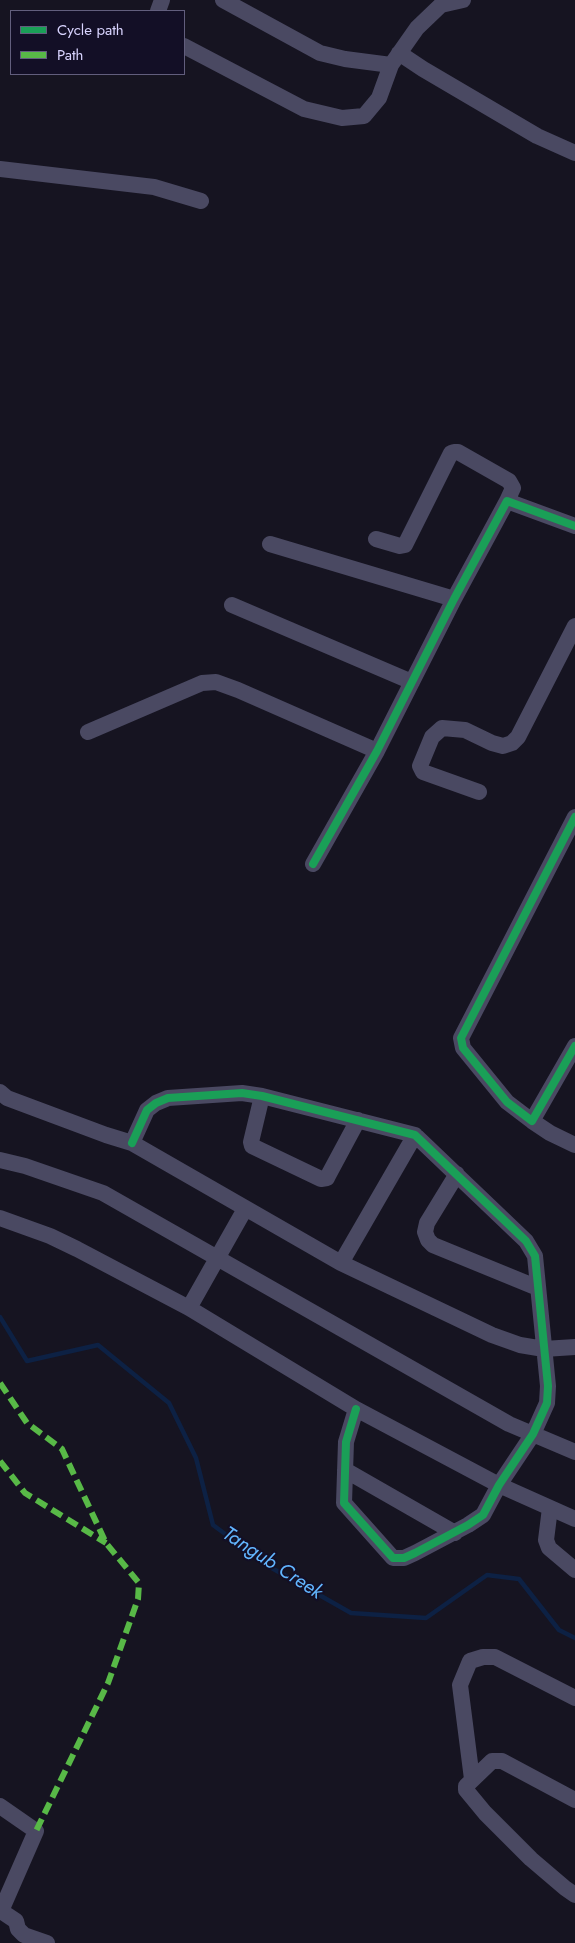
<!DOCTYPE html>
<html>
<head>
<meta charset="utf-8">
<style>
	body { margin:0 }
	#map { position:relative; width:575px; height:1943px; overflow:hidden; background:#161421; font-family:Jost,sans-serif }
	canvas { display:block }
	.legend { position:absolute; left:10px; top:10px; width:175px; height:65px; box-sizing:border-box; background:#130f26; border:1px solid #625e7d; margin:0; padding:6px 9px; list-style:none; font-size:15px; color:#d9d4ff }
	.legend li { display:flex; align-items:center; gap:10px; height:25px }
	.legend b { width:25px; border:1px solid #625e7d }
</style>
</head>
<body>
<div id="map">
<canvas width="575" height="1943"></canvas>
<ul class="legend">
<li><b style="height:6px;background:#1a9f57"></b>Cycle path</li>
<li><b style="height:6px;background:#58b947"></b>Path</li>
</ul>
</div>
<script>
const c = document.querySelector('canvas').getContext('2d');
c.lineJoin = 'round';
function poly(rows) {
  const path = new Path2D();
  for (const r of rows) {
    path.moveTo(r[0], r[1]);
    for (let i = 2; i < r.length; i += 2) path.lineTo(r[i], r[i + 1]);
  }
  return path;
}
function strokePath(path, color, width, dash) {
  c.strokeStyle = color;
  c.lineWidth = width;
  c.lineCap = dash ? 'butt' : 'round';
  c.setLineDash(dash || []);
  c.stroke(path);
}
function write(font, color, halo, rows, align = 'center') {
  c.font = font + ' Jost,sans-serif';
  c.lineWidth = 4;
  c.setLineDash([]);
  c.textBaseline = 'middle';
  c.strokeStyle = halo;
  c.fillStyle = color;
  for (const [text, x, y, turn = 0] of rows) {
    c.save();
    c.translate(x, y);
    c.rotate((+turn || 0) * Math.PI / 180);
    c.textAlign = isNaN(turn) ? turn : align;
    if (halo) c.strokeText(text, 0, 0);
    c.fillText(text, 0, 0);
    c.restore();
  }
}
strokePath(poly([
	[0,1317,27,1361,98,1345,169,1403,196,1458,213,1525,270,1567,351,1613,426,1618,487,1575,519,1579,559,1630,575,1638]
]), '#0d2144', 4.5);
strokePath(poly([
	[223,0,320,53,345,59,391,65],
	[158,11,162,0],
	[184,46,304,109,342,118,364,116,379,98,391,65,417,28,441,5,463,0],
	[399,53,423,69,537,136,575,153],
	[0,169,154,187,201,201],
	[376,539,400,546,405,545,451,453,454,452,458,452,509,481,513,488,507,501],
	[270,544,454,599],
	[232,605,412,682],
	[88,732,202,683,216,682,238,690,377,751],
	[479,792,423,772,420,766,432,737,442,728,465,730,492,743,503,746,512,743,518,737,575,626],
	[575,817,461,1038,463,1048,507,1102,532,1121,575,1046],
	[313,864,377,751,454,599,507,501,575,526],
	[0,1092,7,1098,106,1135,132,1143,341,1263,492,1335,520,1345,544,1349,575,1347],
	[262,1096,251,1142,252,1146,321,1179,327,1178,329,1174,358,1120],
	[532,1121,550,1133,575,1145],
	[132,1143,147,1110,156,1103,168,1098,242,1093,262,1096,415,1135,526,1241,535,1256,548,1386,547,1403,533,1434,499,1485,483,1515,468,1525,415,1553,404,1558,393,1558,344,1503,346,1442,356,1409],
	[0,1160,25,1166,103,1193,509,1424,575,1452],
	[457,1174,427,1223,425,1232,428,1240,433,1245,538,1288],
	[0,1218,50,1236,77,1249,189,1308,356,1409,499,1485,575,1519],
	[341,1263,415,1135],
	[189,1308,245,1209],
	[345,1470,455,1533],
	[550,1508,546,1540,549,1548,575,1570],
	[472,1779,460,1685,470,1661,483,1657,495,1657,575,1698],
	[575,1800,502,1761,492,1761,466,1786,466,1790,485,1813,531,1859,565,1888,575,1895],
	[0,1806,36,1831,1,1911,16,1921,18,1929,24,1935,47,1943]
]), '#4a4962', 16);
strokePath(poly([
	[0,1383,27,1423,62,1449,106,1543,139,1583,138,1599,108,1683,36,1831],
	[0,1461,25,1493,106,1543]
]), '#58b947', 6, [12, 6]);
strokePath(poly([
	[575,817,461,1038,463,1048,507,1102,532,1121,575,1046],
	[313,864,377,751,454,599,507,501,575,526],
	[132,1143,147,1110,156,1103,168,1098,242,1093,262,1096,415,1135,526,1241,535,1256,548,1386,547,1403,533,1434,499,1485,483,1515,468,1525,415,1553,404,1558,393,1558,344,1503,346,1442,356,1409]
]), '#1a9f57', 8);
write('italic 20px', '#62b6ff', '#130f26', [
	["Tangub Creek",272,1564,33]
]);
</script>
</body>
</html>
